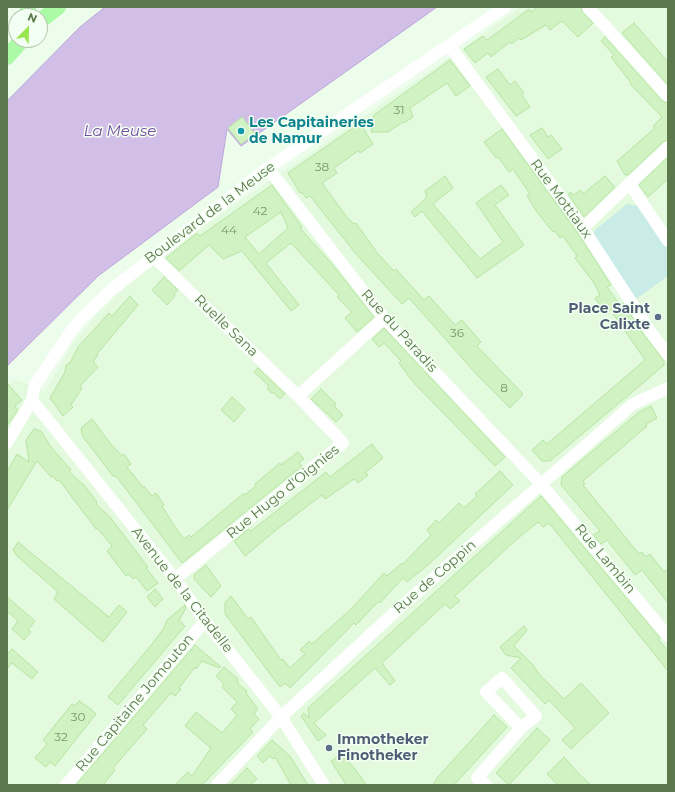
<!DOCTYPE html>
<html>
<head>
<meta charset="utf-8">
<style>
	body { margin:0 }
	#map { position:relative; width:675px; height:792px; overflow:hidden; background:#edfdeb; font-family:Montserrat,sans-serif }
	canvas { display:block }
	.frame { position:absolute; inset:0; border:8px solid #5c794d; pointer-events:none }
	.north { position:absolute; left:8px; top:8px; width:40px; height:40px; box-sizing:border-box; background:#f3fff2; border:1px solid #b7c9b0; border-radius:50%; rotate:23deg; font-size:11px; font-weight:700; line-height:16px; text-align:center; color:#5c794d }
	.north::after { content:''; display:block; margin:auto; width:14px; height:18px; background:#99e651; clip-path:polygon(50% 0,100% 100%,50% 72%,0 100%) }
</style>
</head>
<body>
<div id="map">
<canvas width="675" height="792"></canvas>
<div class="frame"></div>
<div class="north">N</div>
</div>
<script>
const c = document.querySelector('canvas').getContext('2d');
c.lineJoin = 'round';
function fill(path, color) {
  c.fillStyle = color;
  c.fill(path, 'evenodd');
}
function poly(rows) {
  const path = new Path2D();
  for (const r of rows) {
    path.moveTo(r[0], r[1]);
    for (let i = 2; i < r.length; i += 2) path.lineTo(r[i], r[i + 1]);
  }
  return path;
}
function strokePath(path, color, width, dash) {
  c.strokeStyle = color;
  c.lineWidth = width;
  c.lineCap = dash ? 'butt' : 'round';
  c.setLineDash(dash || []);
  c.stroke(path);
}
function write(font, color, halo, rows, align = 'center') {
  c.font = font + ' Montserrat,sans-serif';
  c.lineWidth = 3;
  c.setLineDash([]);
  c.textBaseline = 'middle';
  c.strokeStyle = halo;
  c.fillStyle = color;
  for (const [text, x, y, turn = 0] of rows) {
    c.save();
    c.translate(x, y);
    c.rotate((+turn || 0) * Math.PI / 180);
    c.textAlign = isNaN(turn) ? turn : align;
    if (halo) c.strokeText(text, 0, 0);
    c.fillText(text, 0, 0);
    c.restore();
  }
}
fill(poly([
	[520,7,668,7,668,785,7,785,7,386,15,379,44,392,73,343,97,314,125,288,199,229,449,58]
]), '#e3fadf');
fill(poly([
	[627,204,638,206,668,249,668,276,636,299,594,235,594,231]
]), '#c9ece8');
const water = poly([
	[105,7,437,7,241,146,227,129,218,187,98,276,7,366,7,101,80,27,105,7]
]);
fill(water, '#d1bfe7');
strokePath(water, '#bca5d9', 1);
const building = poly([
	[537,7,581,7,582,12,593,23,578,37,562,21,550,30,546,25,521,40,519,38,512,44,510,42,491,57,488,53,475,63,464,49,483,36,487,40,529,9,531,12,537,7],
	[634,23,668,62,668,85,622,33,634,23],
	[605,37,662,101,668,103,668,140,663,142,628,175,625,175,617,161,655,128,653,126,662,117,630,84,631,83,611,57,614,55,601,41,605,37],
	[450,60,470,86,456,96,447,83,410,108,413,117,404,123,403,122,388,132,371,132,374,115,450,60],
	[498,69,510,85,515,81,524,93,522,95,530,107,516,116,486,77,498,69],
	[242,117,255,134,241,144,228,128,242,117],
	[360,123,373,144,360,153,358,151,334,168,337,173,322,183,346,216,354,224,356,223,378,254,394,271,396,269,424,300,429,296,455,325,462,320,481,342,477,346,523,394,510,408,479,377,409,298,402,304,356,254,310,196,306,198,302,192,300,193,288,173,360,123],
	[542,128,548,137,551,135,562,149,548,159,530,135,542,128],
	[502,129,577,232,611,285,607,287,620,305,623,303,644,335,664,361,664,365,643,383,550,461,542,461,532,450,543,440,547,444,645,360,610,309,605,313,595,298,600,295,594,283,575,258,577,256,563,236,560,238,555,231,553,232,537,212,527,196,530,194,513,169,509,172,498,157,496,158,484,142,502,129],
	[668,157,668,179,648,197,639,185,668,157],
	[445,176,453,188,433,204,480,259,503,242,476,203,501,185,509,195,495,205,524,245,477,278,422,211,415,217,411,212,427,197,425,191,445,176],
	[605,176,615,187,584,217,568,194,571,192,573,195,581,190,583,194,605,176],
	[272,185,302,227,300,228,332,264,374,317,357,332,345,318,352,312,337,297,339,295,291,243,266,263,299,305,291,311,242,251,223,259,209,245,179,271,166,258,197,233,200,236,272,185],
	[281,212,288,228,259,254,245,237,281,212],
	[164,277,178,290,174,294,175,296,167,305,152,290,164,277],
	[130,296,138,305,97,354,98,355,93,362,98,367,80,386,82,388,71,405,73,407,63,416,50,398,65,372,66,365,70,363,78,347,109,313,112,316,130,296],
	[384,328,505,457,495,466,413,382,399,363,401,361,384,343,379,347,372,339,384,328],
	[258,368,285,394,280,399,274,393,271,393,267,388,269,386,254,372,258,368],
	[7,383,22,400,15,406,18,410,7,425,7,383],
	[321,389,336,404,334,406,343,415,336,422,311,399,321,389],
	[232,397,245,409,234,422,221,410,232,397],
	[651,406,657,418,646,424,647,426,583,481,585,484,583,485,639,554,642,552,646,557,650,554,664,572,668,569,668,603,642,570,635,575,607,540,601,544,593,535,600,531,561,485,562,477,570,470,639,412,651,406],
	[92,419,110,443,122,456,124,454,131,464,127,467,143,487,144,486,152,496,156,493,164,505,162,506,175,527,184,539,189,535,191,537,243,494,246,494,256,486,255,484,280,463,281,465,298,452,304,459,299,462,302,466,182,563,116,476,113,476,83,437,81,430,82,427,92,419],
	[34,429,41,431,51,447,71,470,69,472,84,485,97,502,96,504,110,517,148,567,146,568,158,583,147,591,136,577,133,579,129,574,126,576,107,551,112,546,97,528,96,529,59,480,57,481,53,476,51,477,37,461,7,510,7,472,17,454,29,462,26,440,34,429],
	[372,444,383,458,365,473,368,475,358,483,354,479,325,499,322,495,276,530,245,556,234,541,249,529,251,531,326,472,330,477,372,444],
	[500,471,513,485,428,565,407,582,403,578,380,603,378,602,356,625,354,623,290,688,285,683,280,687,225,614,225,603,231,596,248,619,251,617,281,660,283,659,290,668,305,654,300,650,309,641,312,644,351,609,384,573,387,576,402,563,403,564,431,535,427,530,436,520,439,523,459,503,464,508,477,496,475,494,500,471],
	[541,496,660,638,658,639,668,651,668,671,549,523,543,527,538,522,517,539,455,596,460,601,450,609,445,604,382,663,395,681,390,685,375,668,314,723,326,735,318,741,301,716,304,713,309,718,308,708,541,496],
	[18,542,109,617,119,605,127,612,103,642,54,599,58,592,17,556,13,550,18,542],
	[206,565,221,586,211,597,194,579,194,575,206,565],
	[155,589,163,599,155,607,147,597,155,589],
	[7,597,35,621,28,630,31,632,24,640,12,629,18,621,7,611,7,597],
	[185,605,186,608,179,620,185,626,118,705,108,697,152,644,164,628,167,620,185,605],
	[524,626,527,630,514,646,533,665,539,674,564,699,581,683,609,713,571,749,562,740,575,728,549,700,545,704,511,668,521,658,506,655,500,647,524,626],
	[195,645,221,667,219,668,202,661,196,669,195,667,179,688,181,689,175,696,171,693,143,725,147,729,113,768,115,770,103,785,76,785,195,645],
	[12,649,38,672,32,679,12,663,7,669,7,655,12,649],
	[224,667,237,678,238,684,247,691,246,693,258,709,254,714,259,719,250,729,253,732,202,785,175,785,188,772,192,776,211,748,185,726,196,712,222,733,237,715,231,709,237,702,222,687,224,684,216,676,224,667],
	[79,701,91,709,96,714,55,766,50,762,46,767,35,758,47,744,43,740,72,704,75,706,79,701],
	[494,715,507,727,454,785,433,785,437,778,494,715],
	[537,728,550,740,509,785,496,773,537,728],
	[272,740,290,756,308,785,291,785,275,757,273,759,270,756,263,763,257,756,272,740],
	[342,753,361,777,366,785,346,785,331,761,342,753],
	[564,757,580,775,591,785,558,785,547,774,564,757],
	[247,768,257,779,250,785,230,785,247,768]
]);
fill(building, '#d1f2c3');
strokePath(building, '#b8e5a3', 1);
strokePath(poly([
	[588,7,668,96],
	[450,46,583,228,650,331,668,355],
	[268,168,384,318,541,484,668,636],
	[629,183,668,241],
	[583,228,668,147],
	[153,256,298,396],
	[32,400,175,579,205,621,281,717,324,785],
	[7,443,32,400,35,385,69,334,80,320,112,289,268,168,505,7],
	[175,579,343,443,298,396,384,318],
	[66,785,205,621],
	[217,785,281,717,396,611,633,404,668,388],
	[486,785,477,778,521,728,536,716,502,678,486,692,521,728]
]), '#fff', 12);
strokePath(poly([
	[28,7,28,13,30,16],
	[40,21,58,7],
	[7,57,22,40]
]), '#abfaa5', 16);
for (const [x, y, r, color] of [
	[241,131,4,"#0f9aa8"],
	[658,317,4,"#5c6f8a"],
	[329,748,4,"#5c6f8a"]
]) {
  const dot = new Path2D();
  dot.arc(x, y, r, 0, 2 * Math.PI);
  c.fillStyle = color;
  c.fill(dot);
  strokePath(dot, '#f3fff2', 1.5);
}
write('12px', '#79976a', null, [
	["31",399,110],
	["38",322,167],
	["42",260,211],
	["44",229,230],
	["36",457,333],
	["8",504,388],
	["30",78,717],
	["32",61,737]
]);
write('bold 14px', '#0d838f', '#f3fff2', [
	["Les Capitaineries",249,123],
	["de Namur",249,139]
], 'left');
write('14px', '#5c794d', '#f3fff2', [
	["Rue Mottiaux",561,199,54],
	["Boulevard de la Meuse",210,213,-37],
	["Ruelle Sana",226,326,44],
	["Rue du Paradis",399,331,48],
	["Rue Hugo d'Oignies",283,492,-39],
	["Rue Lambin",605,559,50],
	["Rue de Coppin",435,577,-41],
	["Avenue de la Citadelle",182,590,52],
	["Rue Capitaine Jomouton",135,703,-50]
]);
write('bold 14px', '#4e5e75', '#f3fff2', [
	["Place Saint",650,309],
	["Calixte",650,325],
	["Immotheker",337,740,"left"],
	["Finotheker",337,756,"left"]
], 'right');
write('italic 15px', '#754fa2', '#f3fff2', [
	["La Meuse",120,132]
]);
</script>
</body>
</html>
